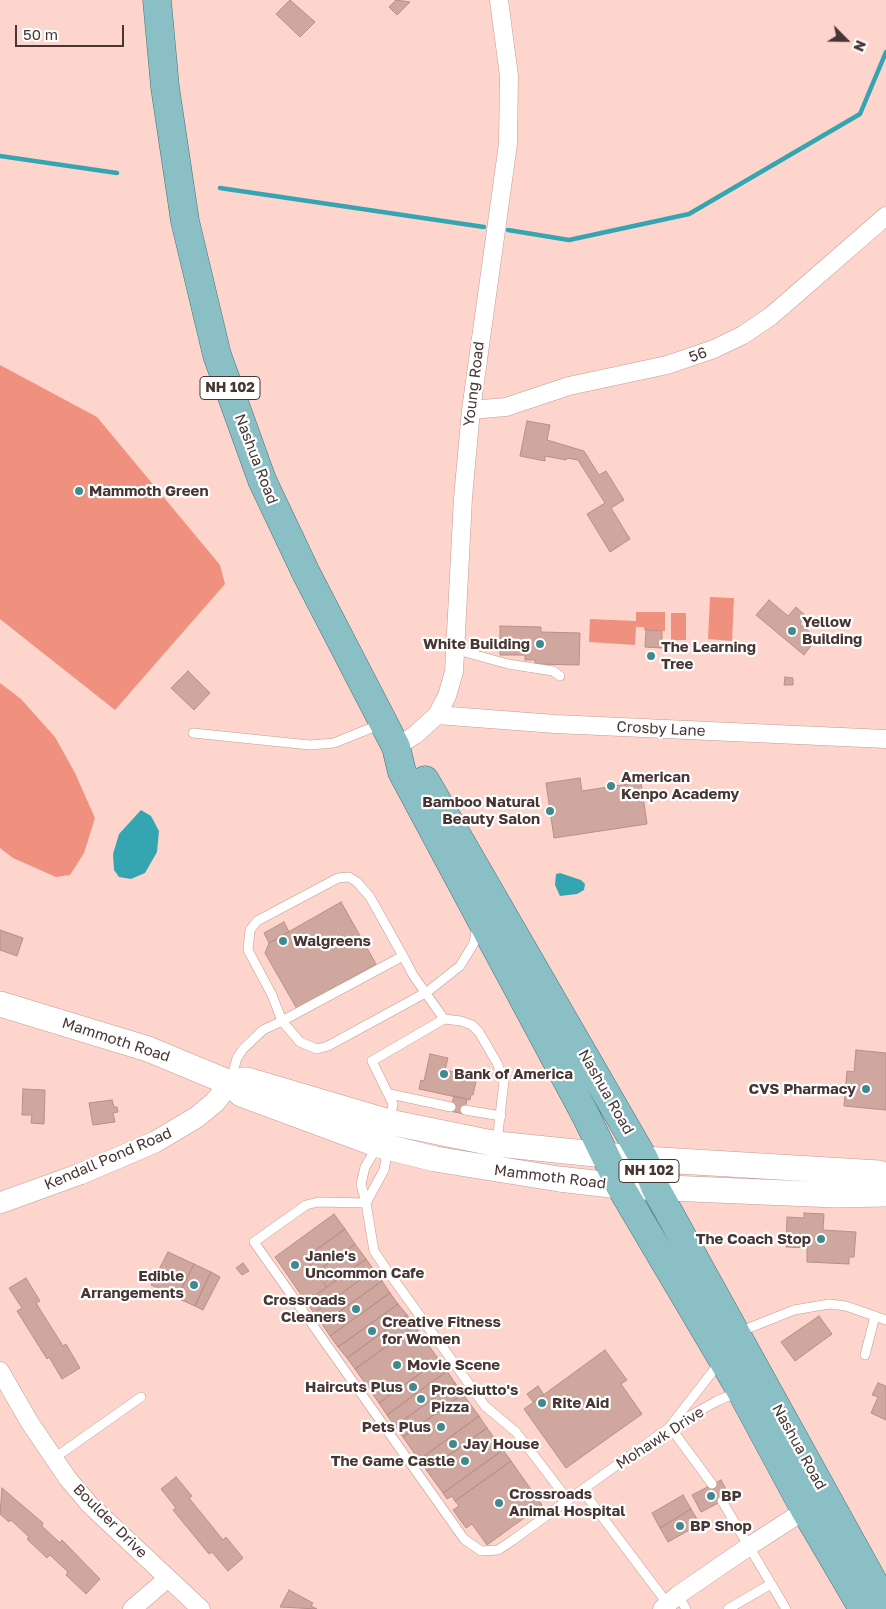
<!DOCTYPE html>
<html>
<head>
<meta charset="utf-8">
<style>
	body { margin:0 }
	#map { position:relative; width:886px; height:1609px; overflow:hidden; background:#fed5cc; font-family:"Golos Text",sans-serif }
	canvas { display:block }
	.north { position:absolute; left:821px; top:15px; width:50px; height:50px; -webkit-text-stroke:4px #fff; paint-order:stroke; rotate:113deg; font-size:14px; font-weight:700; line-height:20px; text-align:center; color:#473633 }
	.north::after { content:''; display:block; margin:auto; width:18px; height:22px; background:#473633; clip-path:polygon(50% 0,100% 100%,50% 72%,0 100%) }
	.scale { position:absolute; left:15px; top:25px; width:109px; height:22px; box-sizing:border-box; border:2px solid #473633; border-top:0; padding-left:6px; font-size:15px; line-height:18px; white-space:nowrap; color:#473633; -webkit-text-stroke:4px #fff; paint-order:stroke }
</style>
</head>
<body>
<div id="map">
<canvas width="886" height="1609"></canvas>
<div class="north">N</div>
<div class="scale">50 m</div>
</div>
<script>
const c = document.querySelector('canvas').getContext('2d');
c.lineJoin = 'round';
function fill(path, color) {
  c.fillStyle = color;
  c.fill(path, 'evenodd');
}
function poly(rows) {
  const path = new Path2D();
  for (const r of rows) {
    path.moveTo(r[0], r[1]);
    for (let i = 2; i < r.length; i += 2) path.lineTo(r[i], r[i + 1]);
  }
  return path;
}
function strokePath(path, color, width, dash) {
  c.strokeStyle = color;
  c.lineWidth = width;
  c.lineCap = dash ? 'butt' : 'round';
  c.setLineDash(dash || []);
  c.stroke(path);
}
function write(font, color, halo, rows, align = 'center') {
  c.font = font + ' "Golos Text",sans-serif';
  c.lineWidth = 4.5;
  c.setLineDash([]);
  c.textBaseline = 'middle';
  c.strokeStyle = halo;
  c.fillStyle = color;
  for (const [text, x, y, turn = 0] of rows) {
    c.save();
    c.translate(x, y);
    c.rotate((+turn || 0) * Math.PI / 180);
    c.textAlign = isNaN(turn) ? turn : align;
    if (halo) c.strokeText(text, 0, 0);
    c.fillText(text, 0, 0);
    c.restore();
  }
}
fill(poly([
	[0,365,97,417,220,565,225,584,115,710,0,619],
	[710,597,734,598,732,641,708,639],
	[636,612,665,612,665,631,644,630,644,627,636,627,635,645,589,642,590,619,636,621],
	[671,613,686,613,686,640,671,640],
	[0,683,21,699,55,737,75,773,95,818,84,853,70,875,56,877,13,858,0,848]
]), '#ef917e');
fill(poly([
	[141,810,151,816,159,831,157,852,145,873,131,879,119,877,114,870,113,854,119,834],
	[560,873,581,880,585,884,584,890,577,894,560,896,555,885,556,874]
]), '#34a5b1');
strokePath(poly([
	[0,156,117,173],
	[220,188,484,227],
	[508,230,569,240,689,214,860,114,886,52]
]), '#34a5b1', 4.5);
const building = poly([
	[290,0,315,22,300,37,276,14,290,0],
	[396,0,410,2,397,15,389,7,396,0],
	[527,421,550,425,547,440,584,451,599,475,606,471,624,500,611,508,630,539,610,552,587,514,605,503,578,460,567,458,566,460,545,456,545,461,520,456,527,421],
	[769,600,788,616,796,607,806,616,800,624,817,638,804,655,756,615,769,600],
	[500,626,541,627,541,632,580,633,579,665,535,664,535,660,525,660,525,655,500,655,500,626],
	[646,630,662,631,662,648,645,647,646,630],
	[188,671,210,693,194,710,171,688,188,671],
	[785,677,793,678,793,685,784,685,785,677],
	[580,778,582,791,641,782,647,824,554,838,546,783,580,778],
	[341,902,376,964,297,1009,265,953,269,943,341,902],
	[284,922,289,932,269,943,264,933,284,922],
	[0,930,23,938,17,956,0,950,0,930],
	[856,1050,886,1053,886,1110,844,1106,847,1071,854,1072,856,1050],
	[430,1054,448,1058,445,1070,477,1077,473,1095,471,1094,470,1100,419,1089,421,1080,424,1081,430,1054],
	[23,1089,45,1090,44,1124,31,1123,32,1115,22,1115,23,1089],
	[454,1096,467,1099,464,1114,450,1111,454,1096],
	[112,1100,114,1107,117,1107,118,1112,113,1113,115,1122,93,1125,89,1103,112,1100],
	[804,1213,824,1214,823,1230,856,1232,854,1257,849,1257,849,1264,807,1262,807,1248,786,1247,787,1217,804,1218,804,1213],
	[334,1214,345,1229,305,1258,327,1287,306,1302,275,1257,334,1214],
	[345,1229,355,1244,316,1272,305,1258,345,1229],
	[355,1244,366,1259,327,1287,316,1272,355,1244],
	[168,1252,194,1264,177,1298,151,1285,168,1252],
	[366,1259,374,1270,314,1313,306,1302,366,1259],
	[243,1263,249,1271,242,1275,236,1268,243,1263],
	[194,1264,211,1272,195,1306,177,1298,194,1264],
	[374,1270,382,1281,322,1324,314,1313,374,1270],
	[211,1272,220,1277,203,1310,195,1306,211,1272],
	[26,1278,40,1301,36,1303,63,1346,66,1344,80,1368,62,1379,49,1357,47,1359,17,1311,22,1308,9,1288,26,1278],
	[382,1281,390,1293,330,1336,322,1324,382,1281],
	[390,1293,398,1304,338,1347,330,1336,390,1293],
	[398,1304,407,1315,347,1358,338,1347,398,1304],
	[407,1315,415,1326,355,1369,347,1358,407,1315],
	[819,1316,832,1334,795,1361,781,1342,819,1316],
	[415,1326,439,1360,379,1403,355,1369,415,1326],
	[605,1350,627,1380,621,1384,642,1414,566,1468,524,1409,605,1350],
	[439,1360,447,1371,387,1415,379,1403,439,1360],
	[447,1371,455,1383,395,1426,387,1415,447,1371],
	[455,1383,463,1394,403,1437,395,1426,455,1383],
	[878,1383,886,1386,886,1420,871,1413,878,1397,872,1395,878,1383],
	[538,1386,544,1395,533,1402,527,1394,538,1386],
	[463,1394,479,1416,419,1460,403,1437,463,1394],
	[479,1416,487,1428,427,1471,419,1460,479,1416],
	[487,1428,503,1450,443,1493,427,1471,487,1428],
	[503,1450,511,1461,455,1501,452,1496,447,1499,443,1493,503,1450],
	[511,1461,542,1505,487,1545,472,1524,466,1528,453,1510,459,1506,455,1501,511,1461],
	[176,1477,192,1496,189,1498,223,1540,226,1537,243,1558,228,1571,212,1552,209,1554,173,1510,176,1508,161,1489,176,1477],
	[721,1480,730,1497,701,1512,692,1495,721,1480],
	[2,1488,43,1523,42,1526,60,1543,62,1540,100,1579,86,1594,66,1575,68,1572,50,1555,47,1558,27,1539,29,1537,11,1520,9,1522,0,1514,2,1488],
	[683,1495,691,1509,660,1528,652,1513,683,1495],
	[691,1509,700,1524,668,1542,660,1528,691,1509],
	[289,1590,313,1603,311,1606,317,1609,280,1607,289,1590]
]);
fill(building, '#cfa79f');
strokePath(building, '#b79088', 1);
const service = poly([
	[454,649,508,664,553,671,560,676],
	[193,733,310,745,334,743,381,724],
	[349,877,357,882,370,897,403,956,282,1021,272,995,248,950,250,930,257,921,338,878,349,877],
	[403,956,413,975,444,1019],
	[230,1082,237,1058,243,1049,263,1030,282,1021,300,1042,317,1049,328,1046,427,992,460,966,474,943,477,926],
	[390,1094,451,1107],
	[465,1110,501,1116],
	[390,1120,393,1104,372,1061,444,1019,461,1021,472,1025,479,1032,497,1063,504,1081,497,1142],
	[366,1203,361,1184,365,1167,377,1147],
	[366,1203,384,1170,386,1160,381,1149],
	[739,1332,794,1310,829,1304,846,1306,886,1320],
	[865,1355,875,1316],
	[671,1425,720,1362],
	[670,1427,712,1484],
	[53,1459,141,1397],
	[582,1490,667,1603],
	[568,1500,516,1432,485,1406,389,1273,374,1251,366,1203,318,1202,306,1205,254,1242,464,1539,481,1551,498,1550,513,1540,568,1500,670,1427,717,1401,738,1392],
	[722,1501,786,1609],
	[678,1595,686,1609],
	[728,1609,771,1584]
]);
const minor = poly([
	[471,410,506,407,569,386,667,365,714,349,743,335,771,316,886,216],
	[437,715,555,724,886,739],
	[396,747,415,735,437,715,447,696,454,672,463,498,471,410,508,144,509,76,499,0],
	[0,1371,30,1423,68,1479,90,1505,201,1609],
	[132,1609,168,1578],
	[662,1609,678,1595,748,1547,813,1505]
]);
const tertiary = poly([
	[0,1203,80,1174,155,1142,197,1117,215,1102,230,1083]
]);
const secondary = poly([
	[0,1004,148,1049,230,1083,241,1094,379,1145,435,1159,559,1179,620,1186,835,1195,886,1194],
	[243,1080,247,1080,389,1122,497,1144,644,1159,879,1173,886,1176]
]);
const primary = poly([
	[157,0,165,87,185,221,217,355,262,480,306,573,396,747,402,772,586,1116,620,1186,741,1391,805,1510,863,1609],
	[425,780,644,1159,656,1189,886,1605]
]);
strokePath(service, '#c39b93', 10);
strokePath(minor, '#c39b93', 19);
strokePath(tertiary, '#c39b93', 22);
strokePath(secondary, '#c39b93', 26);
strokePath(primary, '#407479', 29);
strokePath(service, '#fff', 9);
strokePath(minor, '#fff', 18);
strokePath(tertiary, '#fff', 21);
strokePath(secondary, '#fff', 25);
strokePath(primary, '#8abfc5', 28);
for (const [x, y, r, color] of [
	[79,491,5,"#418891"],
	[792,631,5,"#418891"],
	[540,644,5,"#418891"],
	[651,656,5,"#418891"],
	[611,786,5,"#418891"],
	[550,811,5,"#418891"],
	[283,941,5,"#418891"],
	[444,1074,5,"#418891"],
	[866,1089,5,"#418891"],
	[821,1239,5,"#418891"],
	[295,1265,5,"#418891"],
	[194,1285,5,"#418891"],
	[356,1309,5,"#418891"],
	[372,1331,5,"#418891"],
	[397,1365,5,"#418891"],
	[413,1387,5,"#418891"],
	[421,1399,5,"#418891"],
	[542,1403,5,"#418891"],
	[441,1427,5,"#418891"],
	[453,1444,5,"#418891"],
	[465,1461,5,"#418891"],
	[711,1496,5,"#418891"],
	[499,1503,5,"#418891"],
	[680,1526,5,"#418891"]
]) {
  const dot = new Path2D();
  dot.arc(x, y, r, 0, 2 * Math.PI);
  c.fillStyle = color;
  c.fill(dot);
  strokePath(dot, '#fff', 2);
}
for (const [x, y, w] of [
	[230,388,60],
	[649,1171,60]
]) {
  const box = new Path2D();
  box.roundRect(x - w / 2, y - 11.5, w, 23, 4);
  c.fillStyle = '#fff';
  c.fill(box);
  strokePath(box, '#473633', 1);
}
write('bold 14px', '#473633', null, [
	["NH 102",230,388],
	["NH 102",649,1171]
]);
write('15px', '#473633', '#fff', [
	["56",698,355,-20],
	["Young Road",474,384,-83],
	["Nashua Road",256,459,69],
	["Crosby Lane",661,729,3],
	["Mammoth Road",116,1040,18],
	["Nashua Road",606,1092,60],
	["Kendall Pond Road",108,1159,-23],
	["Mammoth Road",550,1177,7],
	["Mohawk Drive",660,1438,-33],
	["Nashua Road",799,1447,61],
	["Boulder Drive",110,1521,45]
]);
write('bold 15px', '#473633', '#fff', [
	["Mammoth Green",89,491],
	["Yellow",802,622],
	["Building",802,639],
	["White Building",530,644,"right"],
	["The Learning",661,647],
	["Tree",661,664],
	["American",621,777],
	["Kenpo Academy",621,794],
	["Bamboo Natural",540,802,"right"],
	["Beauty Salon",540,819,"right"],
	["Walgreens",293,941],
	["Bank of America",454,1074],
	["CVS Pharmacy",856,1089,"right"],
	["The Coach Stop",811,1239,"right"],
	["Janie's",305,1256],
	["Uncommon Cafe",305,1273],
	["Edible",184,1276,"right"],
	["Arrangements",184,1293,"right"],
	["Crossroads",346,1300,"right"],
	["Cleaners",346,1317,"right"],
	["Creative Fitness",382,1322],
	["for Women",382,1339],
	["Movie Scene",407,1365],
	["Haircuts Plus",403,1387,"right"],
	["Prosciutto's",431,1390],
	["Pizza",431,1407],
	["Rite Aid",552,1403],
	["Pets Plus",431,1427,"right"],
	["Jay House",463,1444],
	["The Game Castle",455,1461,"right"],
	["Crossroads",509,1494],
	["Animal Hospital",509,1511],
	["BP",721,1496],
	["BP Shop",690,1526]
], 'left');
</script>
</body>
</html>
